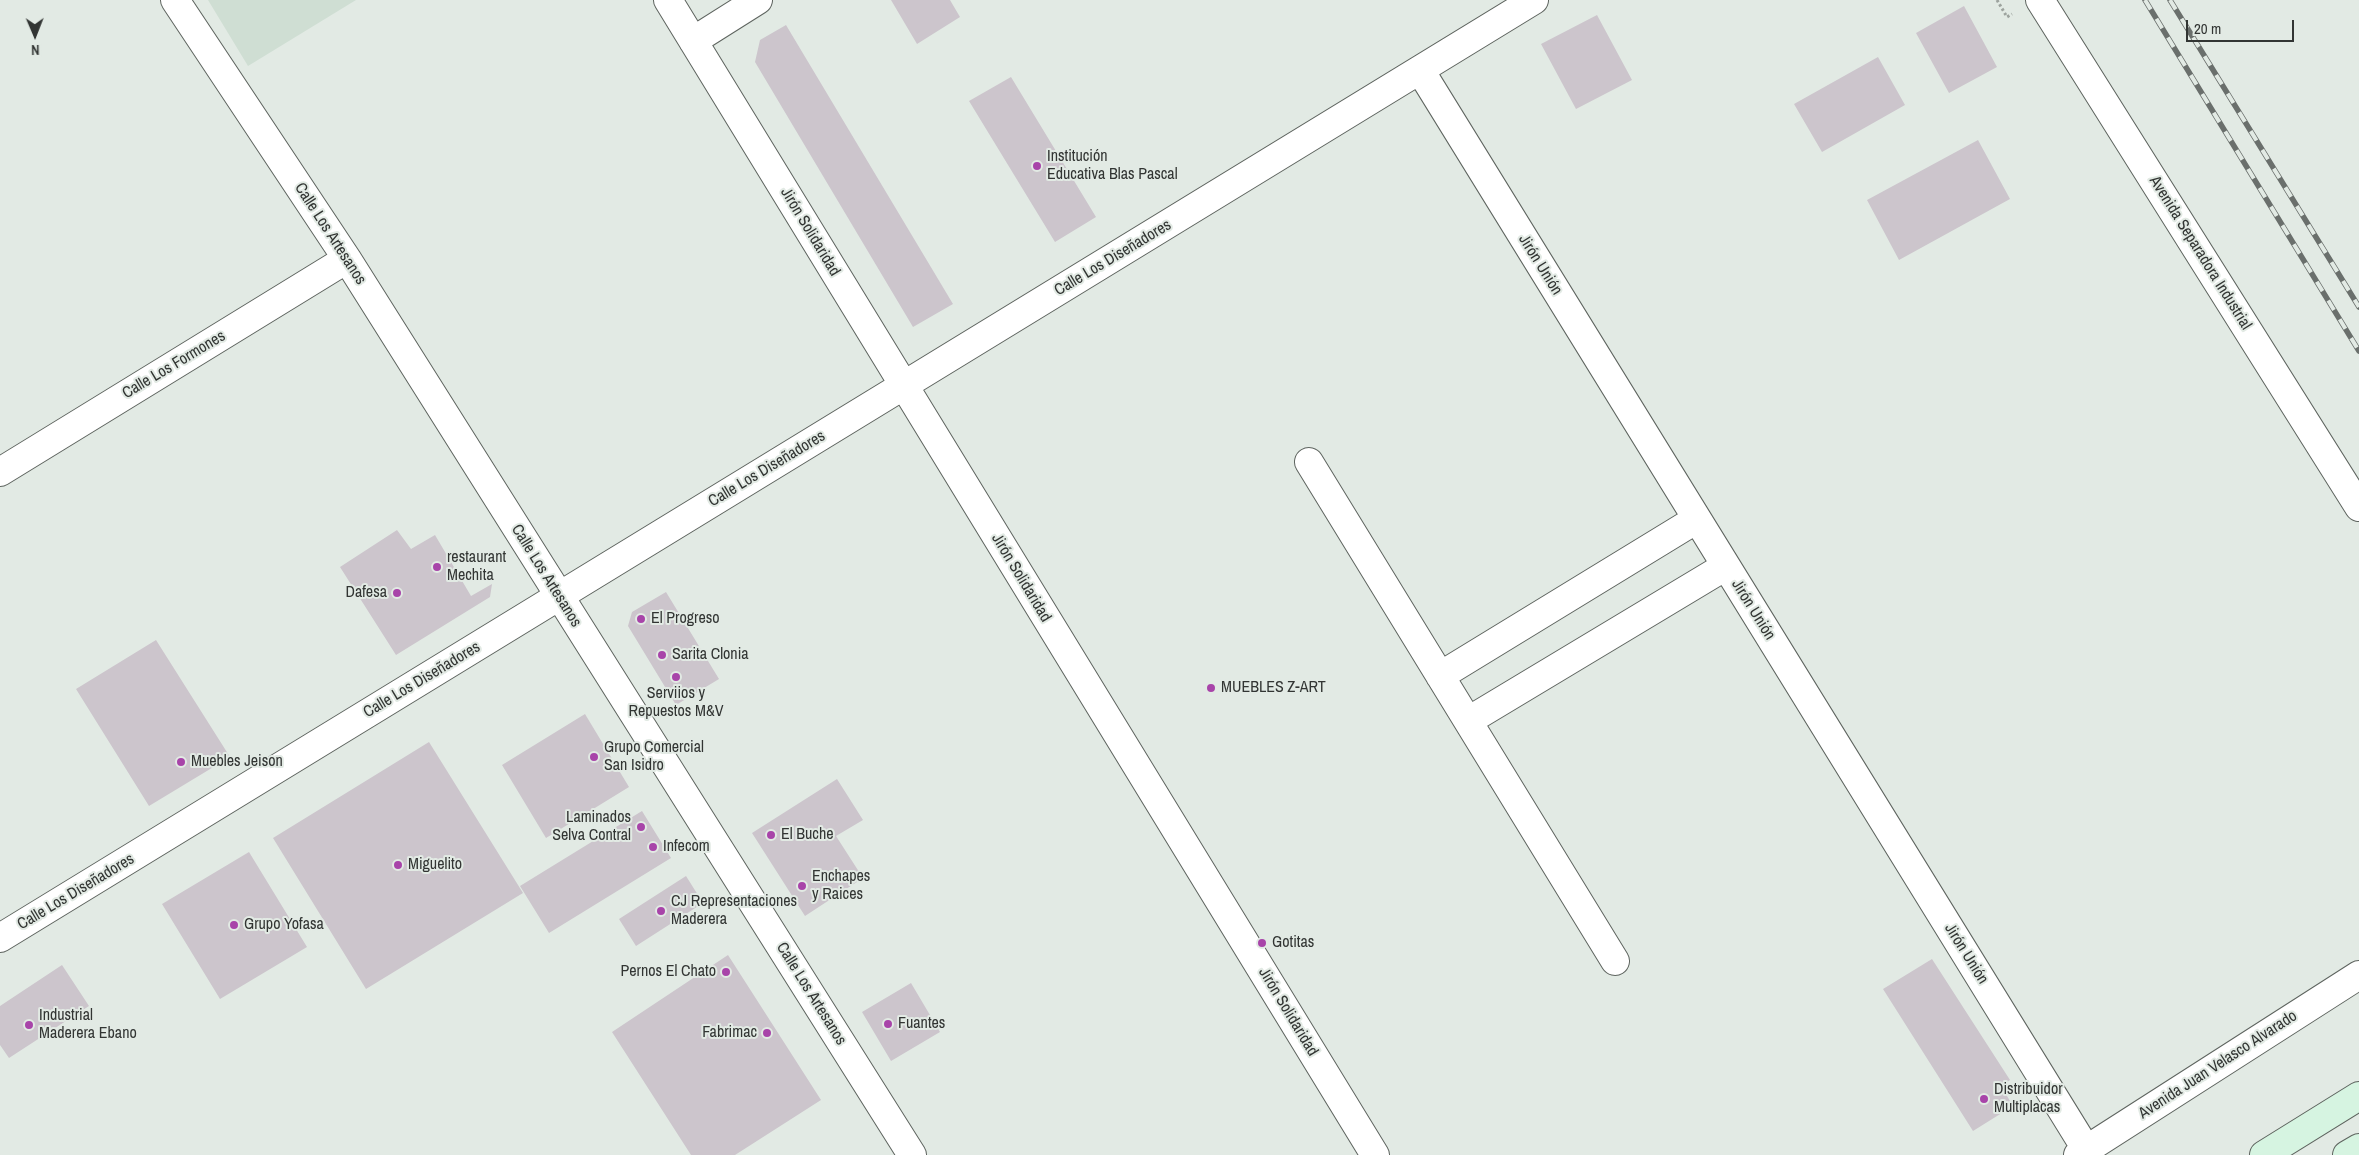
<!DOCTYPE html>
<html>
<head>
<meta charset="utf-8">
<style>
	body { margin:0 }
	#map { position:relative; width:2359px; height:1155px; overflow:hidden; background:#e2eae4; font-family:"Archivo Narrow",sans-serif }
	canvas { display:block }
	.north { position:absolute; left:10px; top:10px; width:50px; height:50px; -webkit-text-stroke:4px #e2eae4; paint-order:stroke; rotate:179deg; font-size:14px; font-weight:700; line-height:20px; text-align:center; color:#323533 }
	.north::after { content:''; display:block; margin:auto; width:18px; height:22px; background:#323533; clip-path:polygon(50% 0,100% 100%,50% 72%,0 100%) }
	.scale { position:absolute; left:2186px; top:20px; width:108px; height:22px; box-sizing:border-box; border:2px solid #323533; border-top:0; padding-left:6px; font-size:15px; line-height:18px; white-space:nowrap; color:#323533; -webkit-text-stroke:4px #e2eae4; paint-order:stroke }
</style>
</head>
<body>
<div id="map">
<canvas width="2359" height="1155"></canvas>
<div class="north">N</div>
<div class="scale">20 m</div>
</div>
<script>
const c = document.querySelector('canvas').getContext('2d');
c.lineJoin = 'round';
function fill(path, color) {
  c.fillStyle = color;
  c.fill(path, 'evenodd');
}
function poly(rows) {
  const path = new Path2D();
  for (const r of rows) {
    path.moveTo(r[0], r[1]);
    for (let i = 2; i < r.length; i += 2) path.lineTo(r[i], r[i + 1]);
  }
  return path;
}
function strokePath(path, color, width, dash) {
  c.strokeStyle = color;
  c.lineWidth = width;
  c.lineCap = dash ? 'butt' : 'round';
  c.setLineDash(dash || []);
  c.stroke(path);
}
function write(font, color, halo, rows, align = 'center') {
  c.font = font + ' "Archivo Narrow",sans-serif';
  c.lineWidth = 4;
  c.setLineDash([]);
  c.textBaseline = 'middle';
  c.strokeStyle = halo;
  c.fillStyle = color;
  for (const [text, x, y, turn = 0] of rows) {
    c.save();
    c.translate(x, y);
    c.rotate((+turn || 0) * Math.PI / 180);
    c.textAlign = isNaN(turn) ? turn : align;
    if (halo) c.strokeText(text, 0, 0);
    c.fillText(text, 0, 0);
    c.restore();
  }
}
fill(poly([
	[208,0,356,0,248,66]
]), '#cfded3');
fill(poly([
	[891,0,950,0,960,17,917,44],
	[1964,6,1997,67,1949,93,1916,33],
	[1597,15,1632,80,1576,109,1541,44],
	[786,25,953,304,913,327,755,62,760,40],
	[1878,57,1905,105,1822,152,1794,104],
	[1011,77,1096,217,1055,242,969,101],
	[1978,140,2010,199,1899,260,1867,200],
	[397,530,411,549,435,535,471,596,492,584,490,597,396,655,340,567],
	[666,592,719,679,676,705,628,626,632,612],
	[156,640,230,757,149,806,76,689],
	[585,714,629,787,546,838,502,765],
	[429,742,523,893,366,989,273,838],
	[837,779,863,820,836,836,863,878,805,916,752,833],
	[642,811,671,858,549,933,520,886],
	[249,852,307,947,220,999,162,904],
	[686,876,703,903,636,946,619,919],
	[728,955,821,1100,735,1155,691,1155,612,1032],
	[1932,959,2010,1080,2001,1086,2013,1106,1973,1131,1883,989],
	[62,965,89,1006,9,1058,0,1045,0,1006],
	[911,983,940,1032,891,1061,862,1012]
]), '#ccc5cc');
const street = poly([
	[175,0,347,259,912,1155],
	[668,0,1375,1155],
	[2040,0,2359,507],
	[693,41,758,0],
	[1420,70,2086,1149],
	[1309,462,1615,961],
	[0,472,347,259],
	[1440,676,1697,519],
	[1468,721,1726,566],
	[0,938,1534,0],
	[2078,1155,2359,975]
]);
const secondary = poly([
	[2264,1155,2359,1096],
	[2347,1155,2359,1148]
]);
strokePath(street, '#5e645f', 30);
strokePath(secondary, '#5e645f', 30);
strokePath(poly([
	[1997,0,2007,17,2012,14]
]), '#9da39e', 3, [2.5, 2.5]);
strokePath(street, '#fff', 28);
strokePath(secondary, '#d6f4e1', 28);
const rail = poly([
	[2145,0,2359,351],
	[2170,0,2359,307]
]);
strokePath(rail, '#6a6f6c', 5.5);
strokePath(rail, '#e2eae4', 4, [11]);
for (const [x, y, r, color] of [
	[1037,166,5,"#a844a9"],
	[437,567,5,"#a844a9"],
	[397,593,5,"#a844a9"],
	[641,619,5,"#a844a9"],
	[662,655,5,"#a844a9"],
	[676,677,5,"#a844a9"],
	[1211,688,5,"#a844a9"],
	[594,757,5,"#a844a9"],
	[181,762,5,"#a844a9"],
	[641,827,5,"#a844a9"],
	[771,835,5,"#a844a9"],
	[653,847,5,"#a844a9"],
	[398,865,5,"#a844a9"],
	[802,886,5,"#a844a9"],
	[661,911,5,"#a844a9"],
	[234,925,5,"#a844a9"],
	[1262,943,5,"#a844a9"],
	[726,972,5,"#a844a9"],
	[888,1024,5,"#a844a9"],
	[29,1025,5,"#a844a9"],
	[767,1033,5,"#a844a9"],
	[1984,1099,5,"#a844a9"]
]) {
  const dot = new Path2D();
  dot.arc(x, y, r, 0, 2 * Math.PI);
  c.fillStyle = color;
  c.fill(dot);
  strokePath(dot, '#e2eae4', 2);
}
write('16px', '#323533', '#e2eae4', [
	["Institución",1047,157],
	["Educativa Blas Pascal",1047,175],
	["restaurant",447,558],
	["Mechita",447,576],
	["Dafesa",387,593,"right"],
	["El Progreso",651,619],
	["Sarita Clonia",672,655],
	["MUEBLES Z-ART",1221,688],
	["Serviios y",676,694,"center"],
	["Repuestos M&V",676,712,"center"],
	["Grupo Comercial",604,748],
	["San Isidro",604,766],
	["Muebles Jeison",191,762],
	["Laminados",631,818,"right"],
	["Selva Contral",631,836,"right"],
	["El Buche",781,835],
	["Infecom",663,847],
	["Miguelito",408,865],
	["Enchapes",812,877],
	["y Raices",812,895],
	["CJ Representaciones",671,902],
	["Maderera",671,920],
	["Grupo Yofasa",244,925],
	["Gotitas",1272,943],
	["Pernos El Chato",716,972,"right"],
	["Industrial",39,1016],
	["Maderera Ebano",39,1034],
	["Fuantes",898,1024],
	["Fabrimac",757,1033,"right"],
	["Distribuidor",1994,1090],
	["Multiplacas",1994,1108]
], 'left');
write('16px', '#323533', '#e2eae4', [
	["Jirón Solidaridad",810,232,59],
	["Calle Los Artesanos",330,234,57],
	["Avenida Separadora Industrial",2200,253,58],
	["Calle Los Diseñadores",1113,258,-31],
	["Jirón Unión",1540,265,58],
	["Calle Los Formones",174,365,-31],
	["Calle Los Diseñadores",767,469,-31],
	["Calle Los Artesanos",546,576,58],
	["Jirón Solidaridad",1021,578,59],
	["Jirón Unión",1753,610,58],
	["Calle Los Diseñadores",422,680,-31],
	["Calle Los Diseñadores",76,892,-31],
	["Jirón Unión",1966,954,58],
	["Calle Los Artesanos",811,994,58],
	["Jirón Solidaridad",1288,1012,59],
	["Avenida Juan Velasco Alvarado",2218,1065,-33]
]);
</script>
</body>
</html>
